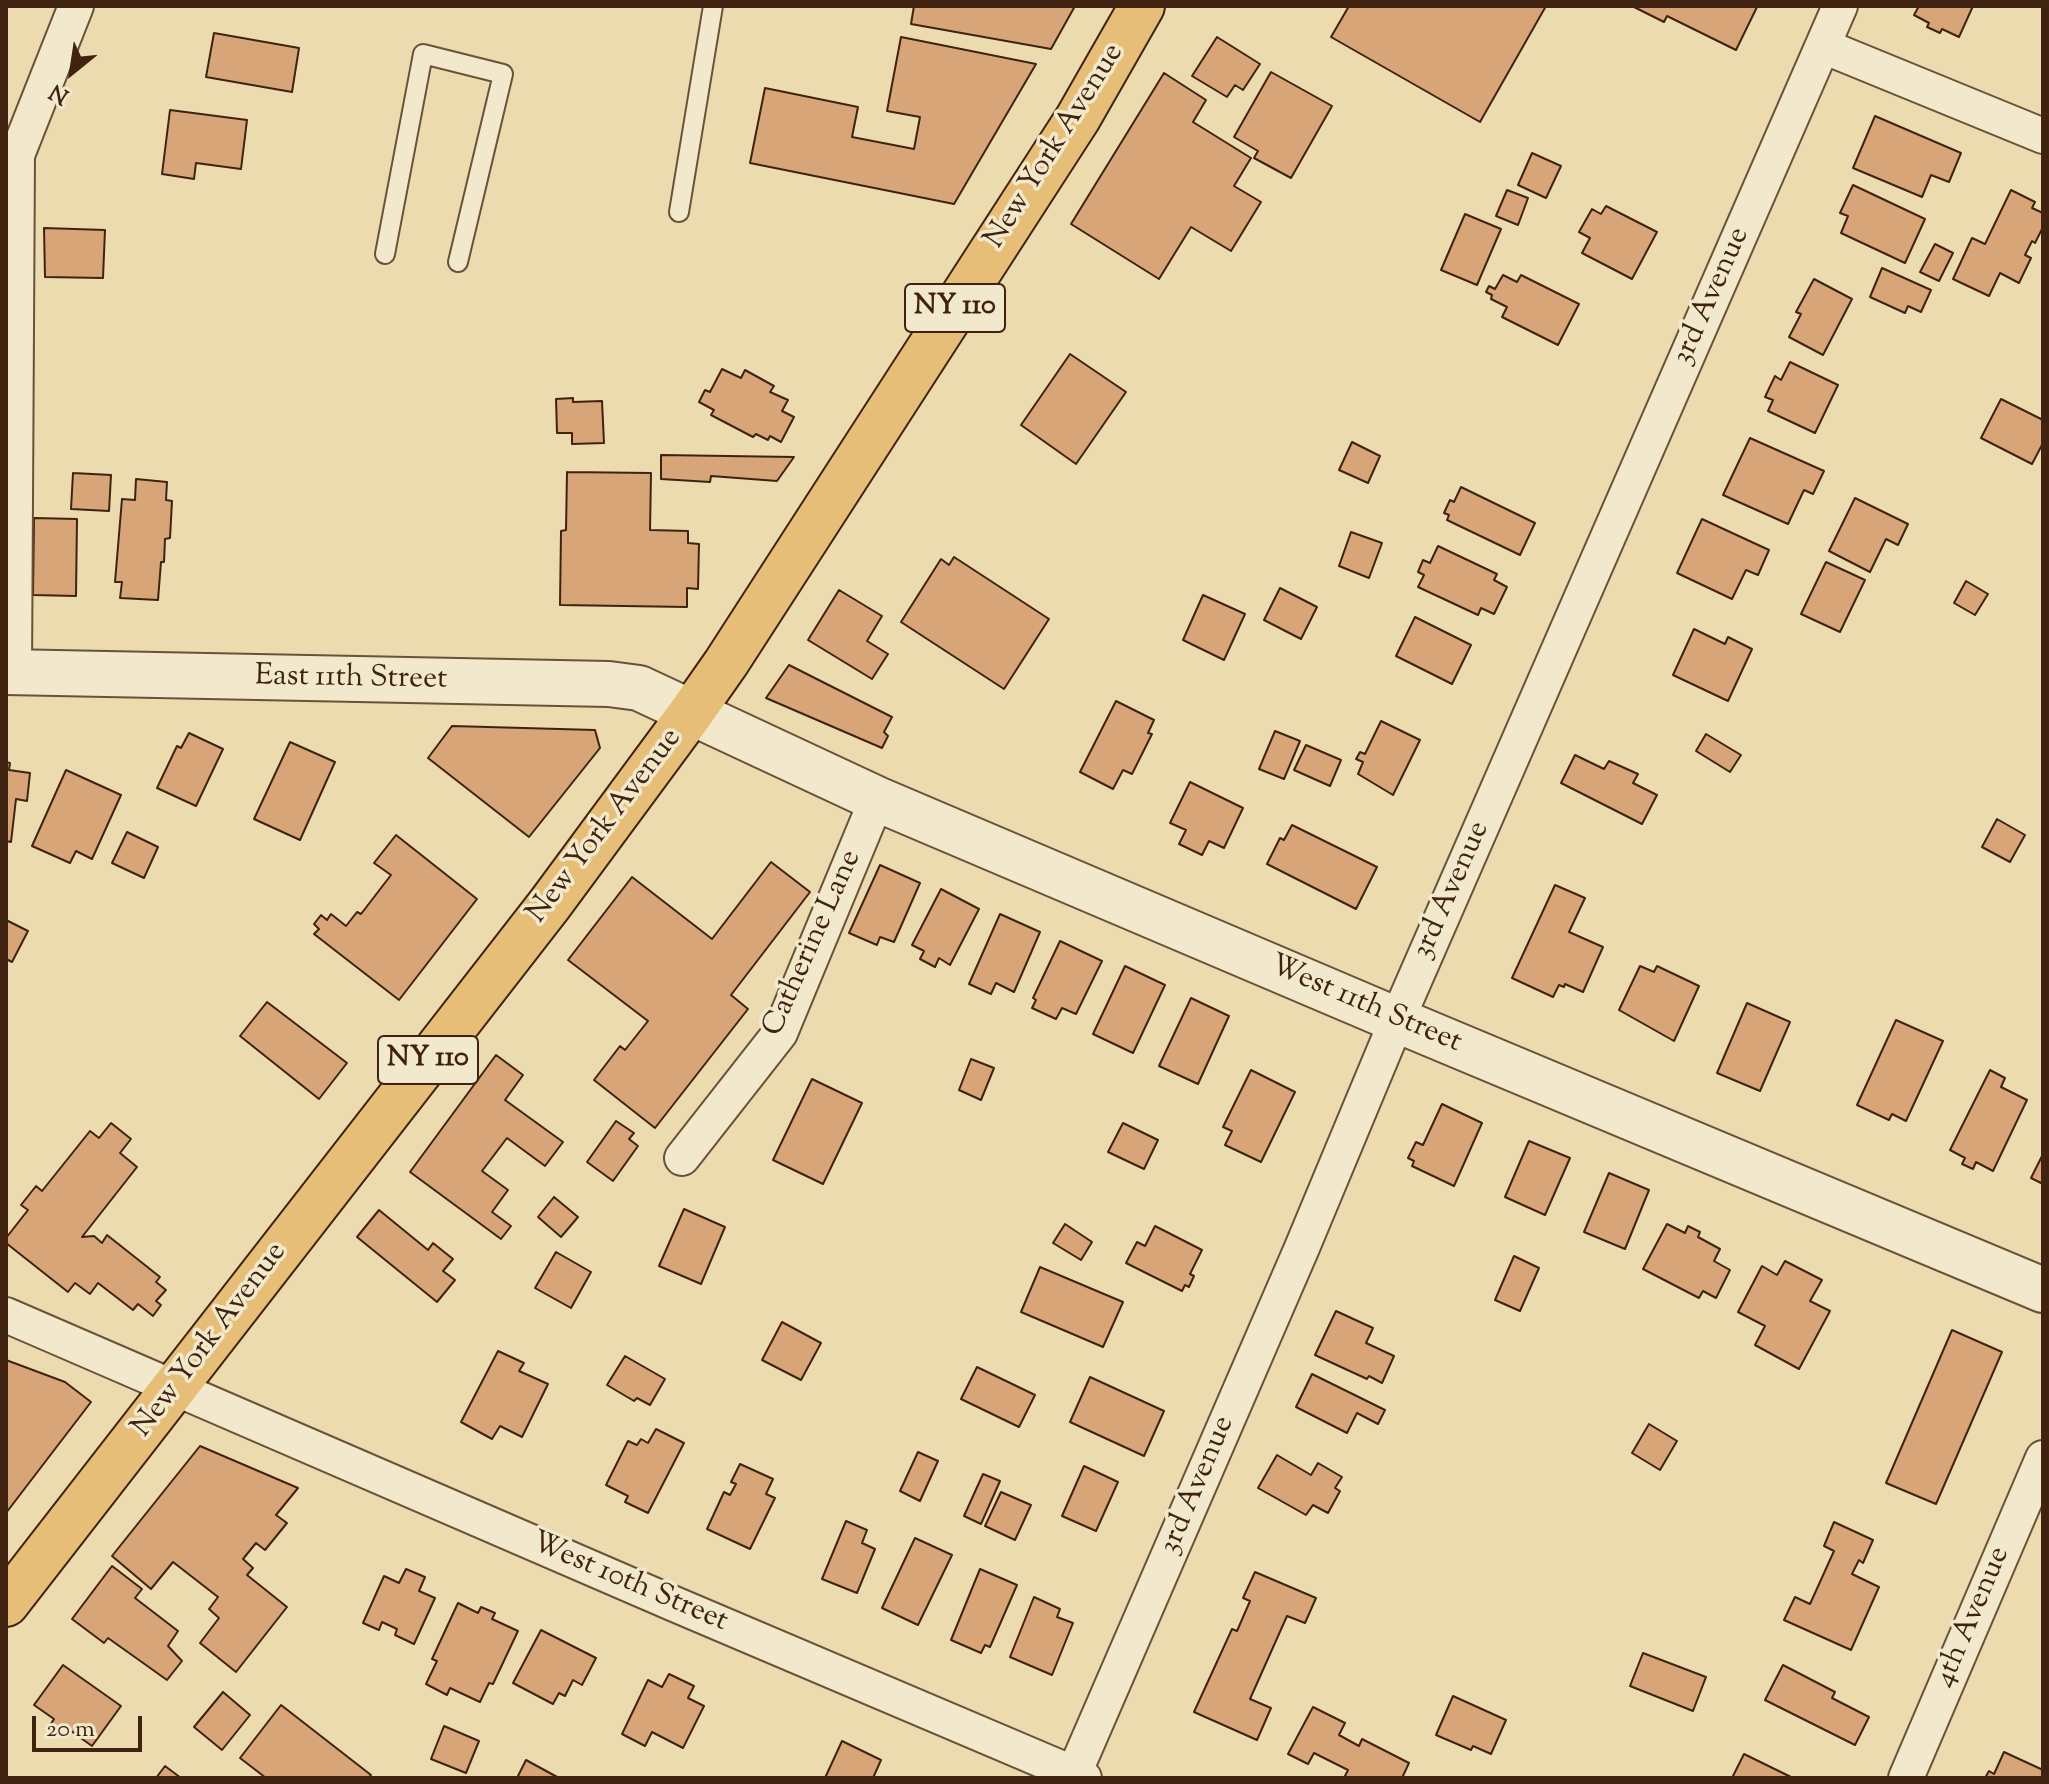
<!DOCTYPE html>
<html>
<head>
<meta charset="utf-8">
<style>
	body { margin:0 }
	#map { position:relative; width:2049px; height:1784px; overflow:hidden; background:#ebdbaf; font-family:"Sorts Mill Goudy",serif }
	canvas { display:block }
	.frame { position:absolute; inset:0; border:8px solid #3f2310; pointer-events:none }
	.north { position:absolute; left:32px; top:32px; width:80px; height:80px; -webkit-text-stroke:6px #f2e8cb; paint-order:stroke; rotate:210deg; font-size:22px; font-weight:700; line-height:32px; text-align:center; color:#3f2310 }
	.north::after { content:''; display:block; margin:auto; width:28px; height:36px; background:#3f2310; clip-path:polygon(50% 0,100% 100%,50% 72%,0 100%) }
	.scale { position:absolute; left:32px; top:1716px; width:110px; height:36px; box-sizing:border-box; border:4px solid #3f2310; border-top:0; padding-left:10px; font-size:24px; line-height:28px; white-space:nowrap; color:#3f2310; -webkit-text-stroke:6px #f2e8cb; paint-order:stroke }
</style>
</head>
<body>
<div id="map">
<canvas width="2049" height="1784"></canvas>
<div class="frame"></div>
<div class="north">N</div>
<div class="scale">20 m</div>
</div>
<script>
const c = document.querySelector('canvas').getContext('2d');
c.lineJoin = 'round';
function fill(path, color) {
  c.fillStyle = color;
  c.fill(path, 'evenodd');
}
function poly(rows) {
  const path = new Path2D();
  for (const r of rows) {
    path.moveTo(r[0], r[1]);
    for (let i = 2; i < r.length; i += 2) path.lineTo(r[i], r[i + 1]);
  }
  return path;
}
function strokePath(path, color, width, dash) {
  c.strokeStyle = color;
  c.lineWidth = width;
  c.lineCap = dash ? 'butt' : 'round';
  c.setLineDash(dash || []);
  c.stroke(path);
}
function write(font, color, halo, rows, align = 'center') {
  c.font = font + ' "Sorts Mill Goudy",serif';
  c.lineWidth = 7;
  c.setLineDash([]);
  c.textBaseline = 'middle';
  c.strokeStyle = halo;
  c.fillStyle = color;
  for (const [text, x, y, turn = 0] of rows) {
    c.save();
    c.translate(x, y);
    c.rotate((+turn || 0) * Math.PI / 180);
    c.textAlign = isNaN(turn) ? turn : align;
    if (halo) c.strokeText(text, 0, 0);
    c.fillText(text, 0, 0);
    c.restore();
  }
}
const building = poly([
	[914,6,1075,6,1051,49,911,24,914,6],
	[1349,6,1546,6,1480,122,1331,37,1349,6],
	[1632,6,1755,6,1757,7,1736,50,1667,16,1664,22,1632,6],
	[1919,6,1973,6,1959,37,1942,29,1940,33,1927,27,1929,23,1914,15,1919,6],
	[214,33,299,48,292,92,206,77,214,33],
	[901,37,1036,64,954,204,750,163,765,88,858,107,852,137,914,149,920,117,887,111,901,37],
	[1217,37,1260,64,1243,90,1235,85,1227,97,1192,76,1217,37],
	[1271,72,1332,106,1291,178,1254,158,1258,151,1234,137,1271,72],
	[1164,73,1206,100,1193,122,1251,158,1234,186,1261,202,1231,251,1191,227,1159,279,1071,224,1164,73],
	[170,110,247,120,241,169,196,163,194,179,162,174,170,110],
	[1875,116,1961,153,1949,182,1931,175,1922,197,1853,168,1875,116],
	[1532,153,1561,166,1546,198,1518,185,1532,153],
	[1853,185,1925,219,1905,263,1841,233,1848,216,1840,213,1853,185],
	[1507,190,1528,198,1518,225,1496,216,1507,190],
	[2011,190,2035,202,2032,208,2043,213,2043,227,2035,243,2032,241,2025,255,2031,258,2019,283,2000,273,1989,296,1953,279,1972,238,1985,244,2011,190],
	[1606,206,1657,232,1632,279,1582,253,1590,238,1579,232,1592,209,1601,214,1606,206],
	[1465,214,1501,229,1477,285,1441,270,1465,214],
	[44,228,105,230,103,278,45,277,44,228],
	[1935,244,1953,253,1939,281,1920,272,1935,244],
	[1882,268,1931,290,1921,312,1908,306,1905,313,1870,297,1882,268],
	[1503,275,1517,282,1521,275,1579,304,1558,345,1502,317,1507,307,1491,299,1492,295,1486,292,1489,286,1495,289,1503,275],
	[1814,279,1852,299,1823,355,1789,337,1801,314,1796,312,1814,279],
	[1070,354,1126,392,1076,464,1021,425,1070,354],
	[1790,362,1838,385,1815,433,1768,411,1773,400,1765,397,1775,376,1781,380,1790,362],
	[722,369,741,378,745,370,774,386,770,392,788,400,782,411,794,417,781,442,770,436,768,440,756,434,753,437,711,415,714,410,699,402,705,390,710,392,722,369],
	[573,398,573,402,602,401,604,443,572,444,572,433,557,433,556,399,573,398],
	[2001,399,2043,420,2043,443,2032,464,1981,438,2001,399],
	[1750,438,1824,471,1813,494,1804,490,1788,524,1723,495,1750,438],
	[1352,442,1380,456,1368,483,1339,470,1352,442],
	[661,455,794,457,777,481,711,476,710,482,661,479,661,455],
	[567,472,651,473,650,530,688,531,688,543,699,544,698,589,687,588,687,607,560,605,561,531,566,530,567,472],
	[73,473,111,475,109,511,71,509,73,473],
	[136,479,167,482,166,500,172,501,170,538,165,539,164,562,161,562,158,600,120,598,122,582,115,582,122,499,135,500,136,479],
	[1461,487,1535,523,1520,555,1447,520,1449,515,1444,513,1450,500,1454,502,1461,487],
	[1855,498,1908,524,1898,545,1886,539,1870,572,1829,551,1855,498],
	[34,518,77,519,76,596,33,595,34,518],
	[1702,519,1769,550,1758,575,1746,570,1732,599,1677,573,1702,519],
	[1351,532,1382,543,1369,578,1339,566,1351,532],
	[1438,546,1497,574,1494,580,1507,587,1494,614,1481,608,1478,615,1418,587,1424,575,1418,572,1423,560,1430,563,1438,546],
	[954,557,1049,619,1004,689,901,622,941,559,949,565,954,557],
	[1826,562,1865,580,1840,632,1801,614,1826,562],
	[1966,581,1988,594,1975,615,1954,603,1966,581],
	[1280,588,1317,607,1301,639,1264,620,1280,588],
	[839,590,882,616,867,641,888,654,872,679,808,640,839,590],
	[1203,595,1245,614,1224,660,1183,640,1203,595],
	[1415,617,1471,645,1452,684,1396,656,1415,617],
	[1694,629,1725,644,1728,637,1752,649,1728,701,1673,675,1694,629],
	[789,665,892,717,884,732,888,736,882,748,766,698,789,665],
	[1116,701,1154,720,1148,733,1152,734,1132,774,1123,770,1113,789,1080,772,1116,701],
	[1381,721,1420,740,1393,795,1358,774,1363,762,1356,759,1360,752,1365,754,1381,721],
	[452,726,595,730,600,748,529,837,428,758,452,726],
	[1275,731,1300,741,1284,779,1259,769,1275,731],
	[189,733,223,749,196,806,157,788,177,746,181,748,189,733],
	[1706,734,1741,755,1730,772,1696,751,1706,734],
	[290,742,335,762,300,840,254,819,290,742],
	[1306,745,1341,760,1330,786,1294,770,1306,745],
	[1575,755,1604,769,1609,761,1638,774,1633,783,1657,795,1642,824,1561,783,1575,755],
	[6,762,10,763,9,770,30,773,27,801,16,799,11,842,6,841,6,762],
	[66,770,121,795,92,859,76,851,70,863,32,846,66,770],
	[1190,782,1243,808,1224,848,1209,841,1202,855,1179,844,1186,830,1170,823,1190,782],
	[1997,819,2025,835,2010,862,1982,847,1997,819],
	[1292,825,1377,867,1356,909,1267,864,1280,838,1284,840,1292,825],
	[127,832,158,847,144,878,112,863,127,832],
	[396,835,477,899,399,1000,314,934,319,929,314,924,321,915,327,920,331,914,346,926,357,912,361,914,391,875,374,863,396,835],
	[771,862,810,892,731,995,748,1009,655,1128,594,1080,620,1046,625,1050,648,1021,568,960,632,877,712,939,771,862],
	[880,865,920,883,894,942,880,937,877,945,849,933,880,865],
	[1555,885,1585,898,1569,932,1603,947,1583,992,1565,984,1564,987,1559,985,1553,997,1512,978,1555,885],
	[941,889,979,909,950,965,939,958,935,967,920,959,924,951,912,945,941,889],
	[1000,914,1040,932,1014,992,996,983,991,994,969,984,1000,914],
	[6,920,28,931,12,962,6,959,6,920],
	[1060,941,1102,961,1076,1014,1062,1008,1056,1019,1032,1008,1036,1000,1033,998,1060,941],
	[1125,966,1165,985,1133,1053,1093,1034,1125,966],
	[1640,966,1654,972,1657,966,1699,986,1674,1041,1619,1010,1640,966],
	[1191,998,1229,1016,1198,1084,1159,1066,1191,998],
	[267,1002,347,1063,319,1099,240,1036,267,1002],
	[1747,1003,1790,1022,1760,1091,1717,1073,1747,1003],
	[1896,1020,1943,1041,1906,1121,1892,1114,1889,1120,1857,1105,1896,1020],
	[496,1055,523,1075,505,1100,563,1142,545,1166,507,1138,482,1171,508,1190,492,1212,511,1226,501,1239,410,1172,496,1055],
	[971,1059,994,1068,981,1100,959,1090,971,1059],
	[1251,1070,1295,1092,1261,1162,1225,1145,1232,1131,1223,1127,1251,1070],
	[1990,1070,2005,1078,2001,1087,2027,1100,1993,1171,1976,1162,1973,1169,1962,1164,1965,1158,1950,1150,1990,1070],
	[812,1079,862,1103,823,1184,773,1160,812,1079],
	[1442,1104,1482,1123,1454,1186,1412,1166,1414,1161,1408,1158,1416,1142,1423,1145,1442,1104],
	[616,1121,634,1133,629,1139,638,1146,613,1181,587,1162,616,1121],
	[111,1123,131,1139,120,1153,137,1167,82,1237,94,1236,102,1243,107,1235,160,1277,156,1282,166,1290,156,1301,161,1305,153,1316,138,1304,133,1310,98,1283,90,1294,75,1283,68,1292,6,1243,6,1238,28,1210,21,1205,36,1186,42,1191,90,1131,99,1138,111,1123],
	[1123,1123,1158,1140,1144,1169,1108,1152,1123,1123],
	[1529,1141,1570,1158,1545,1215,1505,1197,1529,1141],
	[2043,1154,2043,1184,2031,1178,2043,1154],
	[1609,1173,1649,1190,1625,1249,1584,1232,1609,1173],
	[554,1197,578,1217,561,1237,538,1217,554,1197],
	[684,1209,725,1227,701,1284,659,1266,684,1209],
	[379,1210,428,1250,433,1243,453,1259,443,1271,455,1280,437,1302,357,1237,379,1210],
	[1065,1224,1092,1242,1081,1260,1053,1243,1065,1224],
	[1667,1224,1685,1233,1688,1226,1700,1232,1698,1237,1720,1249,1714,1261,1730,1270,1716,1298,1703,1291,1699,1298,1643,1269,1667,1224],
	[1155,1226,1202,1250,1190,1274,1194,1276,1189,1287,1185,1285,1182,1291,1126,1263,1137,1242,1145,1246,1155,1226],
	[556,1252,591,1272,571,1308,535,1288,556,1252],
	[1514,1256,1539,1268,1520,1311,1495,1300,1514,1256],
	[1785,1261,1822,1280,1810,1301,1830,1311,1799,1369,1755,1345,1765,1326,1738,1312,1762,1266,1777,1275,1785,1261],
	[1040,1267,1123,1302,1103,1347,1021,1312,1040,1267],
	[1336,1311,1373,1328,1366,1343,1394,1356,1382,1383,1369,1376,1367,1379,1315,1355,1336,1311],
	[782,1322,821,1343,801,1380,762,1360,782,1322],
	[1952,1330,2002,1352,1936,1504,1886,1483,1952,1330],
	[498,1351,524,1363,519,1371,548,1384,522,1437,500,1426,492,1439,461,1422,498,1351],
	[625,1356,665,1379,650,1405,637,1398,634,1401,607,1385,625,1356],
	[6,1360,65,1382,91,1402,6,1513,6,1360],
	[977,1367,1035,1395,1019,1427,961,1399,977,1367],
	[1312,1374,1385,1410,1378,1424,1357,1413,1347,1433,1296,1407,1312,1374],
	[1090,1377,1164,1411,1144,1456,1070,1422,1090,1377],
	[1649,1424,1677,1441,1660,1470,1632,1453,1649,1424],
	[656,1429,684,1443,648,1513,625,1502,628,1496,606,1485,628,1441,637,1445,641,1439,648,1443,656,1429],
	[200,1446,298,1488,276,1515,287,1523,265,1550,256,1543,243,1559,253,1568,247,1575,287,1607,236,1672,200,1643,219,1618,209,1609,218,1597,173,1562,151,1589,112,1556,200,1446],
	[918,1452,938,1461,920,1501,900,1491,918,1452],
	[1277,1455,1311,1475,1318,1463,1342,1477,1335,1488,1340,1491,1328,1513,1313,1505,1306,1515,1258,1488,1277,1455],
	[740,1464,773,1479,766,1494,775,1498,750,1549,707,1529,724,1492,730,1495,736,1484,731,1482,740,1464],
	[1084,1466,1118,1482,1096,1531,1062,1516,1084,1466],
	[983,1474,1000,1481,981,1524,964,1516,983,1474],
	[1001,1492,1031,1505,1015,1540,985,1526,1001,1492],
	[846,1521,867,1530,862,1543,875,1549,857,1593,822,1579,846,1521],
	[1834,1522,1873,1540,1863,1563,1859,1560,1852,1574,1879,1587,1851,1650,1784,1620,1795,1597,1810,1604,1834,1551,1824,1546,1834,1522],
	[915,1538,952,1555,918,1625,882,1608,915,1538],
	[112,1566,142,1589,135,1598,178,1631,168,1646,182,1661,167,1680,108,1638,104,1643,72,1619,112,1566],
	[406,1569,425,1577,419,1591,435,1598,414,1644,395,1635,397,1629,382,1622,379,1630,363,1623,384,1576,399,1583,406,1569],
	[980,1569,1017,1585,990,1647,985,1645,981,1653,951,1640,980,1569],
	[1255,1572,1316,1598,1305,1623,1287,1616,1250,1699,1271,1708,1257,1740,1194,1712,1232,1629,1237,1631,1250,1601,1243,1598,1255,1572],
	[1034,1597,1060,1609,1057,1617,1073,1623,1052,1675,1010,1657,1034,1597],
	[458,1603,478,1613,481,1607,495,1613,492,1619,518,1631,493,1684,489,1683,480,1702,450,1688,447,1695,426,1684,437,1661,432,1659,458,1603],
	[541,1630,596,1658,582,1685,573,1680,565,1696,559,1693,553,1704,513,1683,541,1630],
	[1643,1653,1706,1677,1693,1711,1630,1686,1643,1653],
	[63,1665,121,1706,92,1746,64,1726,56,1737,47,1730,54,1719,34,1705,63,1665],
	[1783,1665,1835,1692,1832,1698,1869,1717,1855,1745,1765,1700,1783,1665],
	[669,1674,694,1686,688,1698,704,1706,683,1748,652,1732,645,1746,622,1734,648,1680,662,1687,669,1674],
	[223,1692,250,1715,222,1750,194,1727,223,1692],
	[1453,1696,1506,1720,1491,1754,1473,1746,1471,1750,1436,1735,1453,1696],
	[281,1705,371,1775,368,1778,266,1778,240,1758,281,1705],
	[1313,1707,1345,1723,1339,1735,1359,1746,1362,1739,1409,1763,1402,1778,1344,1778,1348,1770,1314,1753,1308,1764,1288,1754,1313,1707],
	[444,1726,479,1741,466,1773,431,1759,444,1726],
	[842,1741,881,1760,873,1778,825,1778,842,1741],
	[2004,1752,2043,1770,2043,1778,1985,1778,1989,1771,1994,1774,2004,1752],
	[1744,1754,1793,1778,1732,1778,1744,1754],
	[526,1760,559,1778,517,1778,526,1760],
	[165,1766,181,1778,156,1778,165,1766]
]);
fill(building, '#d7a578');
strokePath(building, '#3f2310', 2);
const service = poly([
	[679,212,713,6],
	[385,254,423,54,503,74,458,262]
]);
const minor = poly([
	[1823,46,2043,136],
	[14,672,17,155,76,6],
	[682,1158,780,1033,877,799],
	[6,1315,672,1603,1084,1778],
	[1072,1778,1301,1250,1397,1020,1840,6],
	[1906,1778,2043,1458]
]);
const tertiary = poly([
	[6,672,609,684,639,688,877,799,1397,1020,2043,1290]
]);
const primary = poly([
	[6,1604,550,904,691,713,726,663,1078,118,1142,6]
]);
strokePath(service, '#6a5138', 22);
strokePath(minor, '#6a5138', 38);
strokePath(tertiary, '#6a5138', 48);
strokePath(primary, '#3f2310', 48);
strokePath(service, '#f2e8cb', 18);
strokePath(minor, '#f2e8cb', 34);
strokePath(tertiary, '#f2e8cb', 44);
strokePath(primary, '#e6be78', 44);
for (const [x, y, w] of [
	[955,308,100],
	[428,1060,100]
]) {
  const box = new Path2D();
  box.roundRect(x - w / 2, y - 24, w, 48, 6);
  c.fillStyle = '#f2e8cb';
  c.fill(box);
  strokePath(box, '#3f2310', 2);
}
write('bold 28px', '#3f2310', null, [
	["NY 110",955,308],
	["NY 110",428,1060]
]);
write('30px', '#3f2310', '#f2e8cb', [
	["New York Avenue",1056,147,-58],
	["3rd Avenue",1713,297,-66],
	["East 11th Street",351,680,1],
	["New York Avenue",606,827,-53],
	["3rd Avenue",1453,891,-66],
	["Catherine Lane",814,944,-66],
	["West 11th Street",1365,1006,23],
	["New York Avenue",211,1341,-53],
	["3rd Avenue",1199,1486,-67],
	["West 10th Street",629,1584,23],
	["4th Avenue",1974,1618,-67]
]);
</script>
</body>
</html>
